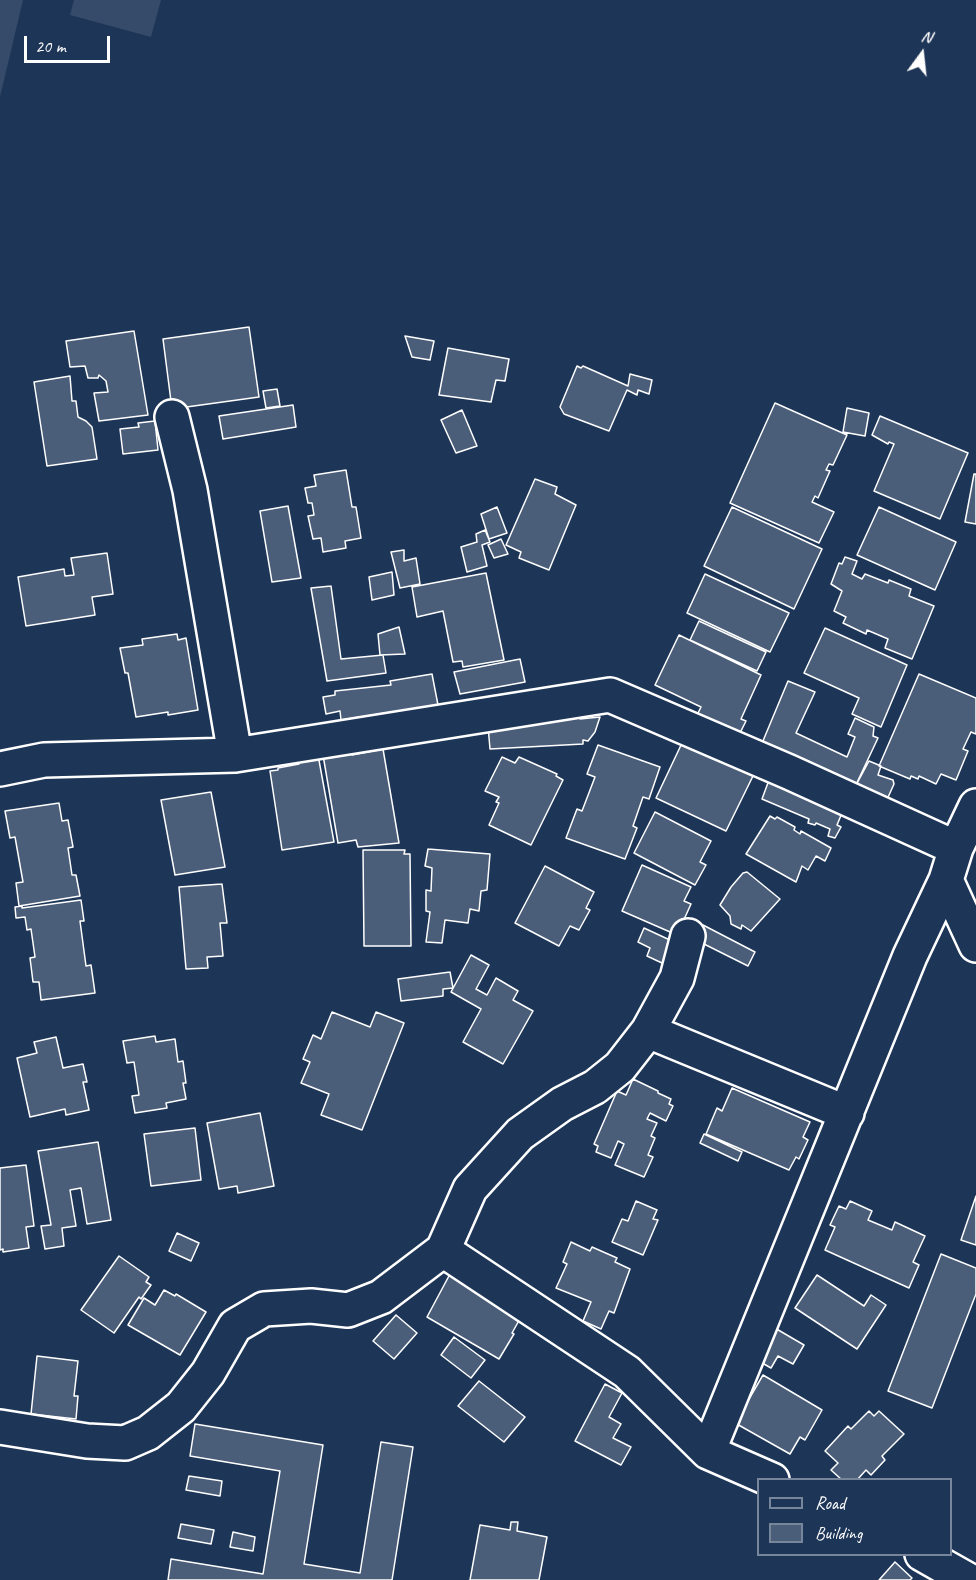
<!DOCTYPE html>
<html>
<head>
<meta charset="utf-8">
<style>
	body { margin:0 }
	#map { position:relative; width:976px; height:1580px; overflow:hidden; background:#1d3557; font-family:Caveat,sans-serif }
	canvas { display:block }
	.legend { position:absolute; left:757px; top:1478px; width:195px; height:78px; box-sizing:border-box; background:#1d3557; border:2px solid #77869a; margin:0; padding:8px 10px; list-style:none; font-size:18px; color:#fff }
	.legend li { display:flex; align-items:center; gap:12px; height:30px }
	.legend b { width:30px; border:2px solid #77869a }
	.north { position:absolute; left:892px; top:24px; width:60px; height:60px; -webkit-text-stroke:4px #1d3557; paint-order:stroke; rotate:15deg; font-size:16px; font-weight:700; line-height:24px; text-align:center; color:#fff }
	.north::after { content:''; display:block; margin:auto; width:21px; height:27px; background:#fff; clip-path:polygon(50% 0,100% 100%,50% 72%,0 100%) }
	.scale { position:absolute; left:24px; top:36px; width:86px; height:27px; box-sizing:border-box; border:3px solid #fff; border-top:0; padding-left:8px; font-size:18px; line-height:21px; white-space:nowrap; color:#fff; -webkit-text-stroke:4px #1d3557; paint-order:stroke }
</style>
</head>
<body>
<div id="map">
<canvas width="976" height="1580"></canvas>
<ul class="legend">
<li><b style="height:8px;background:#1d3557"></b>Road</li>
<li><b style="height:16px;background:#4a5d79"></b>Building</li>
</ul>
<div class="north">N</div>
<div class="scale">20 m</div>
</div>
<script>
const c = document.querySelector('canvas').getContext('2d');
c.lineJoin = 'round';
function fill(path, color) {
  c.fillStyle = color;
  c.fill(path, 'evenodd');
}
function poly(rows) {
  const path = new Path2D();
  for (const r of rows) {
    path.moveTo(r[0], r[1]);
    for (let i = 2; i < r.length; i += 2) path.lineTo(r[i], r[i + 1]);
  }
  return path;
}
function strokePath(path, color, width, dash) {
  c.strokeStyle = color;
  c.lineWidth = width;
  c.lineCap = dash ? 'butt' : 'round';
  c.setLineDash(dash || []);
  c.stroke(path);
}
fill(poly([
	[0,0,23,0,0,97],
	[74,0,161,0,151,37,70,15]
]), '#364b69');
const building = poly([
	[249,327,259,397,172,409,163,339,249,327],
	[134,331,148,415,99,421,94,393,108,392,106,381,99,375,98,378,88,378,85,366,70,367,66,341,134,331],
	[405,336,434,341,430,360,412,357,405,336],
	[448,348,509,359,505,381,496,380,491,402,439,395,448,348],
	[577,366,581,368,583,366,628,386,630,374,652,380,649,394,638,390,637,395,627,390,609,431,564,414,560,407,577,366],
	[70,376,72,401,76,401,78,417,86,421,92,427,97,459,47,466,34,382,70,376],
	[277,389,280,406,266,408,263,391,277,389],
	[775,403,847,435,833,465,829,464,826,470,830,471,818,498,815,496,812,502,834,512,819,543,730,503,775,403],
	[293,405,296,427,223,439,219,416,293,405],
	[847,408,869,413,865,436,843,432,847,408],
	[462,410,477,446,456,453,441,420,462,410],
	[880,416,968,453,940,519,874,491,894,444,889,442,888,444,872,435,880,416],
	[155,421,158,450,123,454,120,429,139,427,138,423,155,421],
	[346,470,352,507,356,507,361,538,345,541,346,548,323,552,321,538,313,539,308,516,314,515,312,503,308,503,305,488,316,486,314,475,346,470],
	[974,474,976,474,976,524,965,522,974,474],
	[535,479,557,487,555,494,576,505,549,570,519,558,521,552,506,545,535,479],
	[288,506,301,578,272,582,260,511,288,506],
	[497,507,507,533,489,539,481,514,497,507],
	[732,507,822,549,794,609,704,566,732,507],
	[879,507,956,542,935,590,857,555,879,507],
	[485,530,490,542,482,545,487,566,467,572,461,547,477,542,476,534,485,530],
	[501,539,508,554,494,558,488,545,501,539],
	[404,550,404,561,416,558,420,584,400,588,391,552,404,550],
	[107,553,113,594,92,597,95,615,26,626,18,577,64,569,65,576,74,575,71,558,107,553],
	[845,557,857,561,852,574,862,579,865,574,888,583,889,580,911,589,909,596,934,606,912,659,885,648,888,639,867,630,866,634,843,623,846,617,834,611,842,591,831,584,839,563,842,564,845,557],
	[392,572,394,595,372,600,369,577,392,572],
	[486,573,504,660,463,667,462,661,453,662,443,611,417,617,412,587,486,573],
	[705,574,789,613,770,652,687,613,705,574],
	[331,586,341,659,383,655,386,673,327,681,311,588,331,586],
	[699,621,766,652,757,671,690,640,699,621],
	[399,627,405,654,380,655,378,634,399,627],
	[825,628,907,665,881,727,852,714,859,698,804,673,825,628],
	[177,634,178,640,186,638,198,710,168,715,168,712,136,717,128,673,125,673,120,648,143,645,142,639,177,634],
	[679,635,761,675,741,719,746,721,737,739,695,719,701,707,655,685,679,635],
	[520,659,525,682,460,694,454,672,520,659],
	[432,674,438,705,341,720,340,711,326,714,323,697,335,695,335,691,391,685,390,681,432,674],
	[919,674,976,698,976,734,971,732,963,749,968,751,956,780,941,774,936,784,919,776,918,779,911,776,910,779,879,766,919,674],
	[788,681,815,692,796,733,847,757,855,737,848,734,855,718,874,727,873,736,878,738,853,791,760,748,788,681],
	[580,716,580,719,600,717,595,732,588,741,583,740,583,744,490,749,488,726,580,716],
	[682,743,753,776,726,831,656,798,682,743],
	[598,745,660,767,649,799,643,797,633,826,637,828,625,859,566,838,577,809,582,811,595,777,587,774,598,745],
	[383,749,399,843,358,847,356,840,338,843,323,755,352,750,352,755,383,749],
	[318,755,334,842,282,850,270,771,278,770,278,768,299,764,299,759,318,755],
	[502,757,515,763,519,757,557,774,556,776,563,780,531,845,489,825,499,803,496,802,499,797,485,791,502,757],
	[869,761,881,766,878,775,893,780,894,784,885,804,854,789,869,761],
	[769,780,842,813,837,825,841,827,835,838,828,836,830,829,816,823,815,825,808,823,809,819,762,799,769,780],
	[211,792,225,867,175,875,161,800,211,792],
	[59,803,62,821,68,820,73,847,68,848,72,875,76,875,80,896,19,906,16,883,23,882,15,837,10,838,5,811,59,803],
	[655,812,711,841,700,862,706,865,695,885,634,853,655,812],
	[770,816,775,819,777,817,795,827,794,830,800,834,801,831,831,848,825,861,816,856,808,870,802,866,796,882,746,854,770,816],
	[428,849,490,854,487,890,481,891,479,911,470,909,468,923,445,920,442,943,426,942,430,912,426,911,426,890,431,891,432,868,425,866,428,849],
	[363,850,405,850,404,854,410,854,411,946,364,946,363,850],
	[642,865,691,887,684,901,691,904,677,935,622,911,642,865],
	[545,866,594,892,586,908,590,910,579,930,570,926,559,946,515,923,545,866],
	[747,872,780,899,751,931,742,925,741,929,731,924,730,916,720,905,731,887,743,873,747,872],
	[222,884,227,923,220,923,223,956,207,957,208,968,186,969,179,887,222,884],
	[81,900,84,921,80,921,86,966,91,965,95,993,41,1000,39,982,33,982,30,958,35,957,31,929,27,930,25,917,16,918,15,907,22,906,22,908,81,900],
	[703,925,755,952,748,966,696,940,703,925],
	[644,928,672,941,662,963,647,956,650,948,638,942,644,928],
	[471,955,489,965,476,989,487,995,496,978,518,991,513,1000,533,1011,503,1064,463,1042,481,1009,451,992,471,955],
	[450,972,453,988,443,989,443,996,401,1001,398,979,450,972],
	[332,1012,370,1027,376,1012,404,1023,362,1130,321,1115,329,1094,301,1083,310,1062,303,1059,313,1035,321,1039,332,1012],
	[155,1036,156,1042,175,1039,178,1062,183,1061,186,1083,183,1083,186,1099,166,1103,167,1108,135,1113,132,1096,139,1095,134,1062,127,1063,123,1041,155,1036],
	[56,1037,63,1068,83,1064,87,1082,83,1082,89,1110,66,1115,65,1109,30,1117,17,1058,37,1053,34,1042,56,1037],
	[633,1079,658,1091,658,1093,671,1099,669,1104,673,1106,666,1121,650,1113,647,1119,657,1123,651,1136,655,1138,648,1155,653,1157,644,1177,615,1165,624,1144,618,1141,611,1158,596,1152,598,1146,594,1144,617,1091,626,1095,633,1079],
	[732,1088,810,1122,803,1137,808,1140,799,1159,796,1157,789,1170,706,1134,717,1108,722,1111,732,1088],
	[260,1113,274,1186,238,1193,237,1186,219,1189,207,1123,260,1113],
	[195,1128,201,1180,151,1186,144,1134,195,1128],
	[704,1134,742,1152,738,1161,700,1143,704,1134],
	[98,1142,111,1220,87,1224,81,1188,70,1190,76,1226,62,1228,64,1246,45,1249,41,1226,51,1225,38,1151,98,1142],
	[26,1165,34,1226,26,1227,29,1248,3,1252,3,1249,0,1250,0,1168,26,1165],
	[976,1196,976,1245,961,1240,976,1196],
	[636,1201,657,1210,653,1219,658,1220,643,1255,612,1242,622,1219,628,1221,636,1201],
	[850,1201,872,1211,868,1220,892,1230,895,1222,925,1236,913,1262,919,1265,909,1288,825,1250,835,1227,830,1225,839,1206,846,1209,850,1201],
	[177,1233,199,1243,191,1261,169,1251,177,1233],
	[571,1242,590,1251,592,1247,617,1258,615,1262,630,1269,614,1313,609,1311,601,1329,583,1321,591,1302,556,1288,567,1264,563,1262,571,1242],
	[941,1254,976,1268,976,1294,932,1408,888,1391,941,1254],
	[119,1256,149,1277,146,1282,151,1285,141,1299,139,1297,114,1333,81,1310,119,1256],
	[450,1274,521,1317,512,1333,514,1334,499,1359,427,1317,450,1274],
	[817,1275,864,1306,871,1295,886,1305,857,1349,795,1308,817,1275],
	[164,1290,175,1296,176,1294,206,1312,180,1355,128,1325,144,1298,155,1305,164,1290],
	[396,1315,417,1333,394,1359,373,1341,396,1315],
	[768,1324,804,1345,793,1364,778,1356,771,1368,750,1356,768,1324],
	[454,1337,485,1360,471,1378,441,1355,454,1337],
	[37,1356,78,1361,74,1396,78,1396,76,1419,31,1414,37,1356],
	[763,1375,822,1410,805,1440,800,1437,790,1454,735,1423,763,1375],
	[479,1381,525,1417,504,1442,458,1406,479,1381],
	[605,1384,622,1393,609,1417,621,1424,613,1438,631,1447,621,1465,575,1441,605,1384],
	[869,1411,874,1416,879,1411,904,1434,882,1456,885,1460,871,1475,866,1470,857,1480,842,1480,831,1470,838,1463,825,1451,848,1426,851,1429,869,1411],
	[195,1424,323,1445,304,1564,360,1573,381,1442,413,1447,392,1580,168,1580,171,1559,263,1574,280,1471,190,1456,195,1424],
	[189,1476,222,1481,220,1496,186,1490,189,1476],
	[511,1522,518,1522,517,1531,547,1537,539,1580,470,1580,480,1525,510,1530,511,1522],
	[181,1524,214,1530,211,1544,178,1538,181,1524],
	[233,1532,255,1537,253,1551,230,1547,233,1532],
	[895,1562,912,1578,910,1580,879,1580,895,1562]
]);
fill(building, '#4a5d79');
strokePath(building, '#fff', 1.5);
const minor = poly([
	[172,417,190,490,235,755],
	[0,769,44,760,235,755,610,695,789,772,956,848,946,880,910,956,708,1452],
	[956,848,976,806],
	[946,880,976,945],
	[648,1031,847,1113],
	[443,1250,627,1372,708,1452,772,1480],
	[0,1427,87,1441,125,1443,148,1433,181,1407,208,1373,235,1326,264,1309,311,1306,348,1310,381,1297,443,1250,470,1189,520,1134,562,1104,595,1087,620,1067,648,1031,677,978,688,936],
	[922,1554,968,1580]
]);
strokePath(minor, '#fff', 38);
strokePath(minor, '#1d3557', 33);
</script>
</body>
</html>
